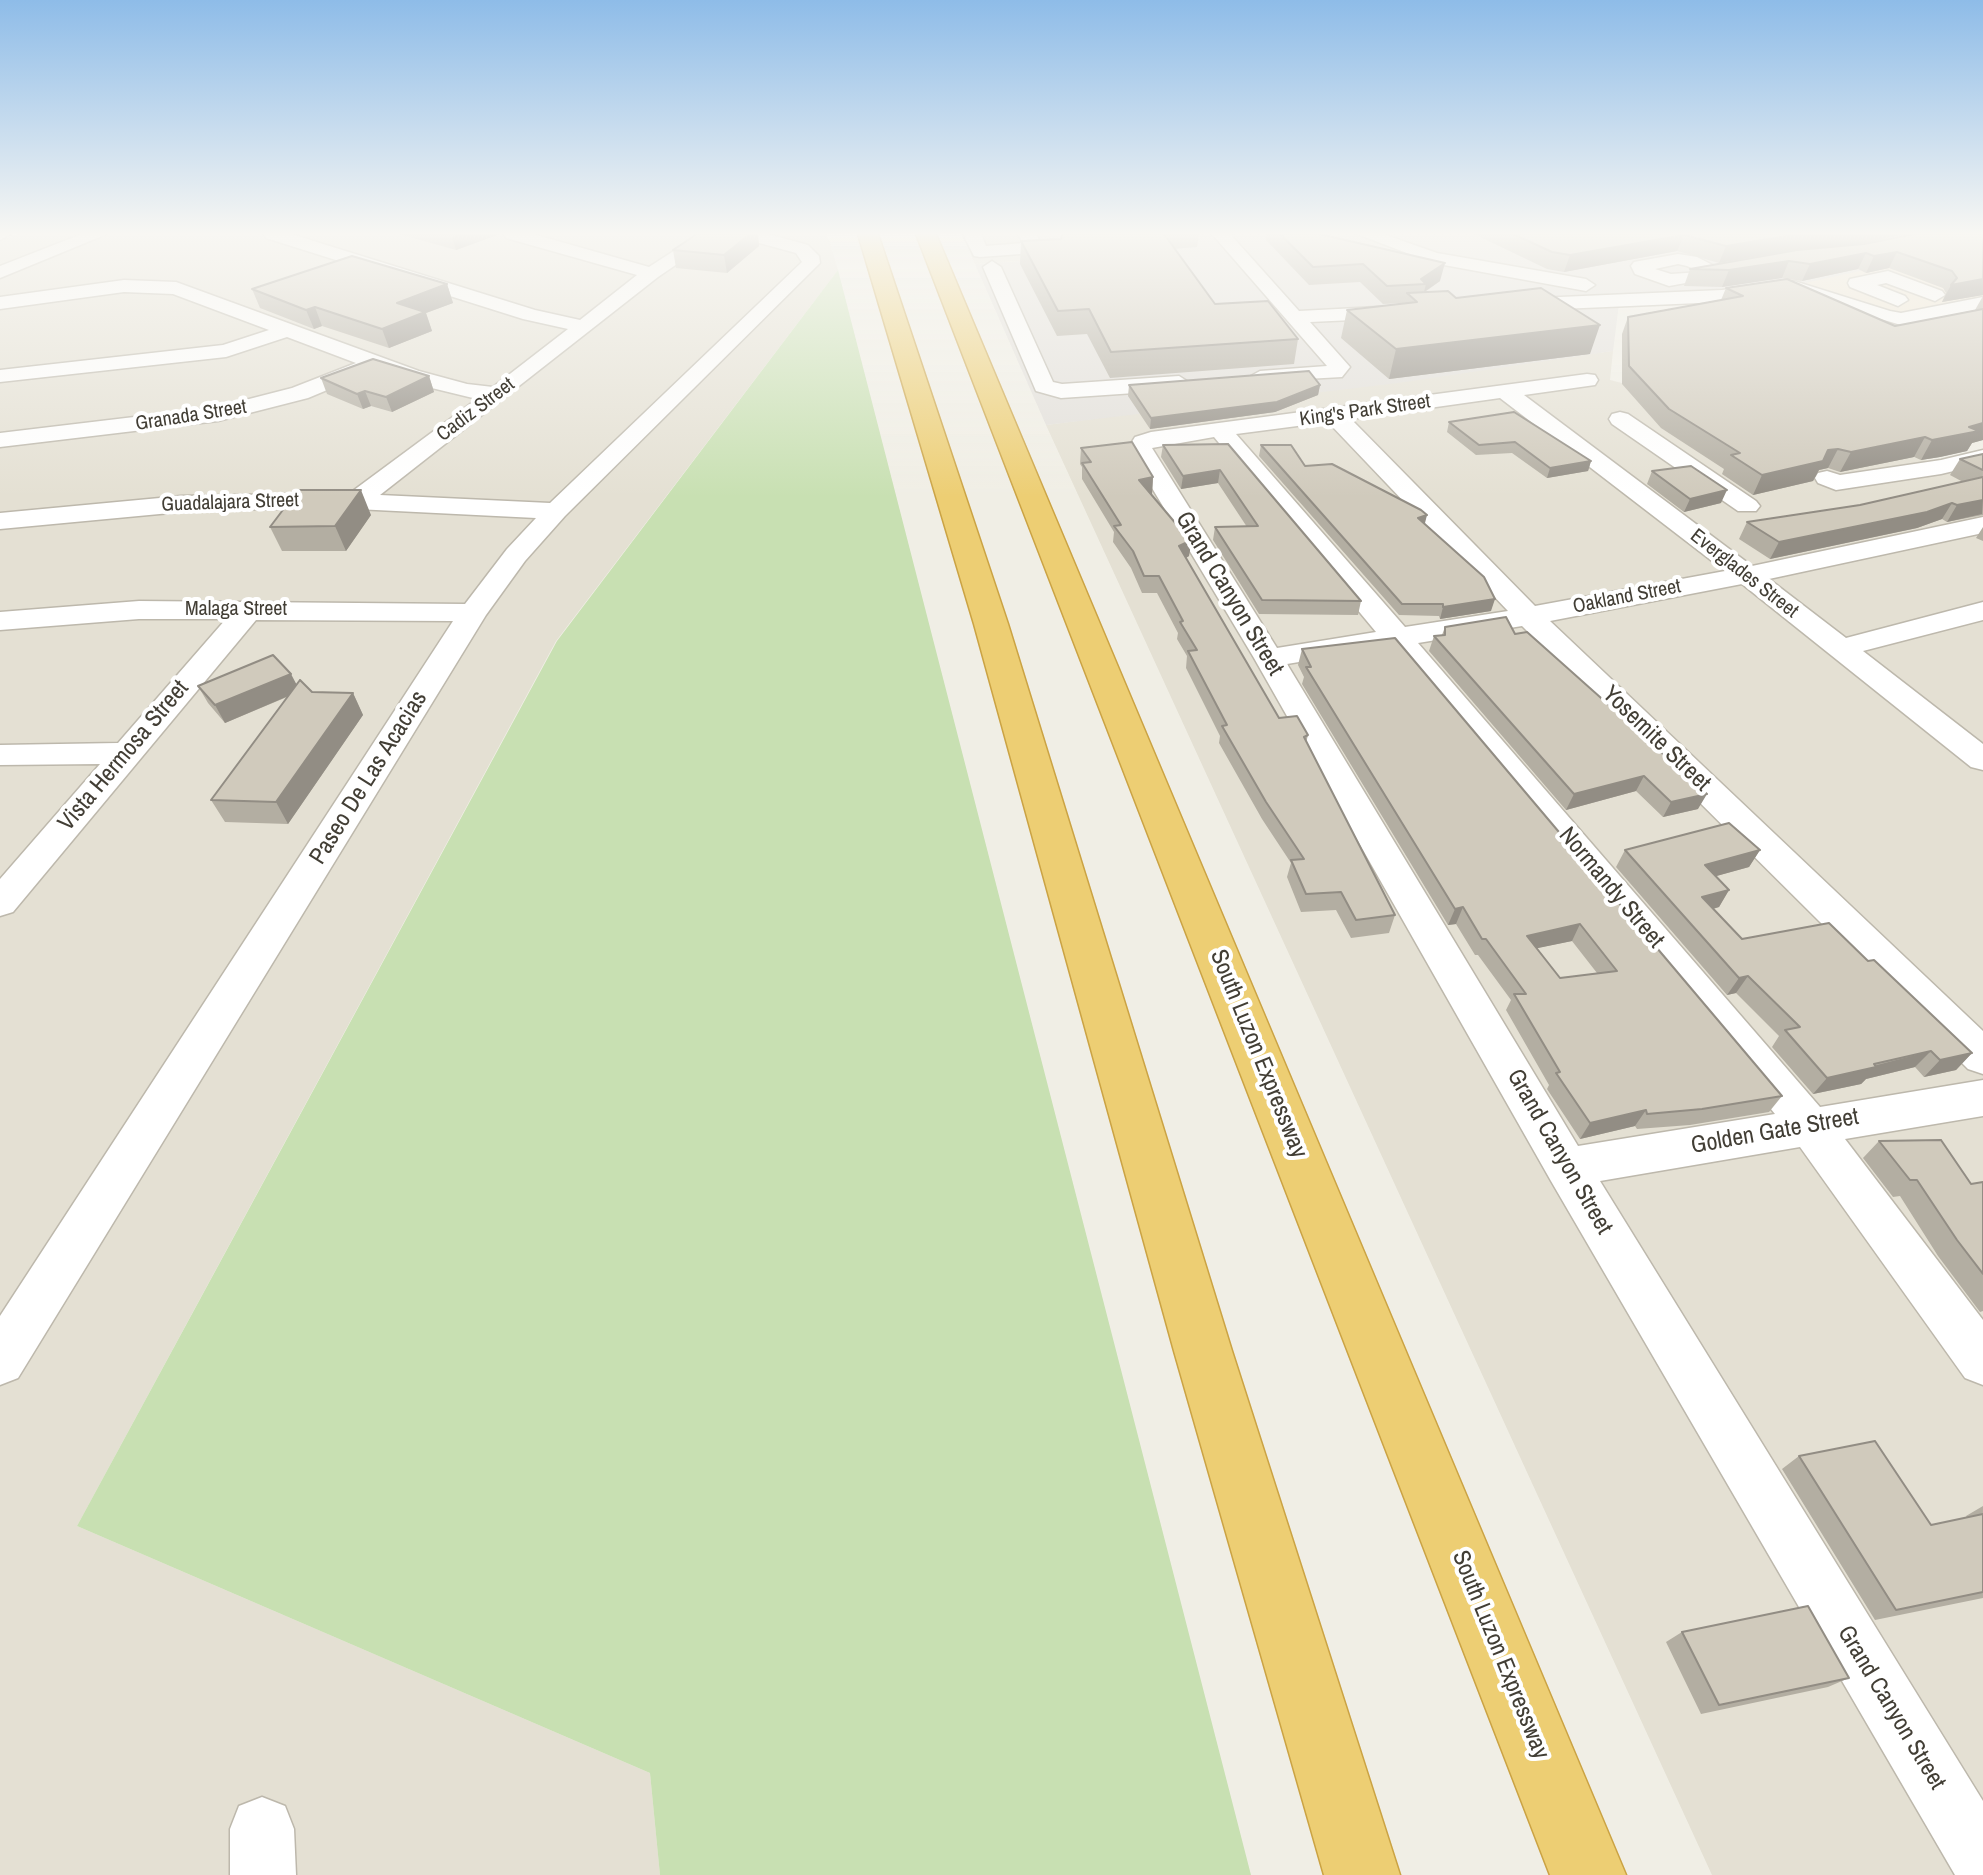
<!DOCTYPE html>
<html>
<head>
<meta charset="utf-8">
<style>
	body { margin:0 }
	canvas { display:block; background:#f0eee5 }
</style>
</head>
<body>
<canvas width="1983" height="1875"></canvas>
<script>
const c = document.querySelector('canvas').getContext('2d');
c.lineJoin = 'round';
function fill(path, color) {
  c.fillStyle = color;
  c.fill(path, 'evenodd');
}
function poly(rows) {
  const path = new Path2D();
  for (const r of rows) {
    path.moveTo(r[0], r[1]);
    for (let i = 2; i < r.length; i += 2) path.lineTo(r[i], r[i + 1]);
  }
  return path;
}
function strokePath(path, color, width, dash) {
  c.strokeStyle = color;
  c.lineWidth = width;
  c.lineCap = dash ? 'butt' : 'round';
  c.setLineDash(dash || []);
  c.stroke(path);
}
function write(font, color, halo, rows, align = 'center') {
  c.font = font + ' "Archivo Narrow",sans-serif';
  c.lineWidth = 8;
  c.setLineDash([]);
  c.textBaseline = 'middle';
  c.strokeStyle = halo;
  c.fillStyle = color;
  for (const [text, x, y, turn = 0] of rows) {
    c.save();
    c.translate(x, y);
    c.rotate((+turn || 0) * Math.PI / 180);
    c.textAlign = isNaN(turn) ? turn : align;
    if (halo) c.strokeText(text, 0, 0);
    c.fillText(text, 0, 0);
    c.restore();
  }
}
fill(poly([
	[18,234,827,234,838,270,556,641,77,1526,650,1773,660,1875,0,1875,0,241],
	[961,234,1068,234,1063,258,975,264],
	[1613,351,1610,380,1983,475,1983,1875,1712,1875,1046,425]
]), '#e4e0d3');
fill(poly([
	[1983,244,1983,299,1884,318,1804,282]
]), '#f0e6d2');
fill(poly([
	[1068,234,1983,234,1983,244,1805,283,1884,318,1983,306,1887,325,1800,290,1619,304,1613,351,1398,383,1046,425,975,264,1063,258]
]), '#e2dfda');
fill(poly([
	[838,270,1251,1875,660,1875,650,1773,77,1526,557,641]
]), '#c8e0b2');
const minor = poly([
	[0,234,11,234,0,240,0,234],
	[82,234,107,234,0,278,0,266,82,234],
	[264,234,291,234,535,310,580,320,637,275,506,238,504,234,533,234,649,267,700,234,721,234,658,277,380,495,550,503,802,262,796,253,741,238,739,234,768,234,808,245,819,256,820,263,565,516,525,561,486,615,18,1378,0,1385,0,1316,453,621,256,620,13,912,0,916,0,879,100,764,0,765,0,745,118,743,226,619,139,619,0,630,0,612,139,601,465,604,507,549,536,518,356,509,262,509,181,512,0,529,0,513,181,496,350,493,477,399,403,381,375,370,308,398,218,421,0,447,0,433,218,407,292,388,356,363,287,337,226,357,0,382,0,370,223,345,269,330,173,294,124,292,0,309,0,297,124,280,176,282,419,371,467,384,493,387,568,329,523,319,266,238,264,234],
	[963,234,981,234,986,246,1023,243,1018,234,1036,234,1043,248,1034,253,980,257,974,256,963,234],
	[1212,234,1230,234,1299,311,1396,306,1406,312,1396,318,1310,322,1350,367,1342,377,1252,382,1249,377,1260,371,1327,366,1212,234],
	[1357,234,1383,234,1437,253,1586,279,1595,285,1586,291,1433,263,1357,234],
	[1678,254,1697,257,1726,272,1717,278,1702,272,1704,276,1702,280,1669,286,1635,274,1631,266,1634,262,1678,254],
	[1678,264,1687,266,1701,272,1671,274,1655,269,1678,264],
	[992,261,1001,267,1053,382,1062,384,1179,376,1190,383,1179,390,1061,398,1036,391,983,267,992,261],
	[1888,271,1942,291,1945,295,1935,301,1886,283,1877,285,1905,296,1908,300,1898,306,1850,287,1848,283,1850,279,1888,271],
	[1794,281,1890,311,1901,313,1983,297,1983,309,1901,325,1793,293,1722,302,1514,311,1504,305,1514,299,1722,290,1794,281],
	[1587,374,1595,375,1598,380,1595,385,1524,395,1752,566,1983,517,1983,533,1769,579,1846,638,1983,602,1983,620,1863,651,1983,744,1983,770,1971,767,1742,584,1550,621,1983,1031,1983,1074,1968,1069,1522,626,1418,643,1820,1107,1983,1080,1983,1116,1845,1139,1983,1320,1983,1385,1965,1378,1800,1147,1600,1181,1983,1801,1983,1875,1955,1875,1551,1181,1254,658,1128,448,1135,437,1151,432,1587,374],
	[1500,398,1725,571,1535,606,1351,419,1500,398],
	[1328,422,1508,611,1405,627,1236,434,1328,422],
	[1214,437,1376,632,1277,648,1152,448,1214,437],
	[1389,647,1598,897,1775,1114,1578,1146,1287,664,1389,647],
	[1620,412,1628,414,1756,501,1760,506,1756,511,1738,511,1612,424,1609,419,1612,414,1620,412],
	[1983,450,1983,464,1941,474,1836,490,1818,483,1815,478,1818,473,1827,471,1840,475,1941,460,1983,450],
	[262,1797,285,1806,294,1829,296,1875,230,1875,230,1829,239,1806,262,1797]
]);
const highway = poly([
	[858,234,878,234,1008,624,1232,1351,1400,1875,1324,1875,1174,1351,974,624,858,234],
	[916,234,936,234,1626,1875,1550,1875,916,234]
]);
strokePath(minor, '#bdb8ac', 3);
strokePath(highway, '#cba344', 3);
fill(minor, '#fff');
fill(highway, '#edce73');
fill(poly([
	[399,234,500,234,456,250],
	[697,234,758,234,759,246,727,273,676,268,673,250],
	[1062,234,1199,234,1197,247,1174,249,1215,304,1298,339,1294,364,1110,378,1087,334,1057,336,1020,264,1021,241,1061,239],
	[1267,234,1319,234,1440,281,1425,292,1456,298,1590,354,1389,379,1341,338,1347,310,1404,303,1383,304,1360,282,1309,285,1266,240],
	[1474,234,1905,234,1855,245,1788,251,1719,263,1677,251,1564,272,1547,269],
	[1914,234,1983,295,1942,302,1946,293,1943,288,1889,268,1866,273,1858,269,1802,281,1782,278,1722,287,1684,286,1690,269,1864,244],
	[447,284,453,303,426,313,432,331,389,348,322,326,314,329,260,308,252,289],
	[1726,288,1895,326,1975,310,1983,296,1983,440,1972,443,1967,451,1940,457,1921,460,1914,457,1840,472,1828,468,1819,470,1813,481,1753,495,1722,474,1724,469,1661,428,1622,384,1622,334,1628,317,1721,300],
	[429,376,434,392,392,412,371,406,363,409,327,394,321,378],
	[1129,385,1320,385,1318,395,1275,412,1150,429,1128,396],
	[1449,422,1591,461,1588,471,1547,478,1512,453,1476,455,1447,432],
	[1228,444,1361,601,1358,615,1259,614,1213,540,1215,527,1247,527,1218,483,1181,489,1161,457,1163,445],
	[1261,445,1424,523,1491,611,1440,619,1439,616,1399,615,1259,456],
	[1081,448,1153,477,1152,494,1150,494,1189,556,1186,558,1279,718,1308,735,1306,743,1395,915,1389,933,1351,938,1336,910,1301,912,1287,877,1291,863,1262,819,1219,743,1220,736,1186,668,1187,656,1177,639,1178,633,1157,593,1142,593,1131,568,1113,542,1114,532,1082,479,1082,467,1080,464],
	[1983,454,1983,515,1947,522,1942,519,1917,528,1770,559,1739,539,1747,522,1860,505,1963,482,1950,475,1960,459],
	[1652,471,1721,503,1684,512,1647,484],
	[371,515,346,551,282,551,270,527],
	[1983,527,1983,541,1976,538],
	[1445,627,1515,634,1655,747,1698,809,1663,817,1636,791,1566,810,1429,651,1434,636,1442,635],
	[1302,649,1782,1096,1769,1112,1690,1125,1637,1129,1635,1126,1580,1139,1547,1089,1549,1085,1506,1010,1511,1000,1478,955,1475,955,1456,924,1448,925,1302,684,1304,677,1298,665],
	[1572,941,1597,973,1560,978,1537,948],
	[296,684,312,692,353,693,363,715,288,824,225,822,211,800,287,697,225,723,208,703,198,686],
	[1625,850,1760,850,1749,867,1716,876,1729,890,1719,907,1713,909,1742,939,1868,961,1972,1053,1956,1070,1924,1077,1915,1067,1866,1079,1861,1084,1813,1094,1772,1047,1779,1036,1736,993,1727,995,1616,867],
	[1879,1141,1971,1184,1983,1182,1983,1311,1980,1312,1938,1256,1900,1196,1893,1197,1863,1158],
	[1799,1456,1931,1525,1967,1518,1966,1516,1983,1506,1983,1598,1875,1620,1782,1469],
	[1682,1632,1849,1678,1828,1687,1701,1714,1666,1642]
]), '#b3aea2');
fill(poly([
	[459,234,500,234,456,250,452,237],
	[750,234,758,234,759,246,727,273,724,255],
	[1799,234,1905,234,1855,245,1788,251,1719,263,1726,246],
	[1684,235,1677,251,1564,272,1570,255],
	[1897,252,1889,268,1866,273,1874,256],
	[1866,253,1858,269,1802,281,1810,264],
	[1789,261,1782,278,1722,287,1729,270],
	[1445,263,1440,281,1424,292,1426,284,1421,279],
	[1983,279,1983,295,1942,302,1951,285],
	[447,284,453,303,426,313,432,331,389,348,382,329,397,303],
	[315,307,322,326,314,329,306,310],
	[1600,325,1590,354,1389,379,1396,349],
	[429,376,434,392,392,412,386,397],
	[1320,385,1318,395,1275,412,1150,429,1151,418],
	[365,391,371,406,363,409,357,394],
	[1983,423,1983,440,1972,443,1967,451,1940,457,1921,460,1932,440,1969,427],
	[1925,437,1914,457,1840,472,1851,452],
	[1838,449,1828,468,1819,470,1813,481,1753,495,1762,475,1828,450],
	[1591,461,1588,471,1547,478,1550,468],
	[1220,470,1218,483,1181,489,1183,476],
	[1153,477,1152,494,1137,496,1139,480],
	[361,490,371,515,346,551,335,526],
	[1727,490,1721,503,1684,512,1690,499],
	[1983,500,1982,514,1947,522,1957,505],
	[1952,503,1942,519,1917,528,1770,559,1779,542],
	[1427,515,1424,527,1418,518],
	[1192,540,1189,556,1177,563,1179,546],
	[1495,599,1491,611,1440,619,1443,607],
	[291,674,300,691,225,723,215,705],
	[353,693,363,715,288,824,276,802],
	[1644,776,1636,791,1566,810,1574,794],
	[1707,794,1698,809,1663,817,1671,802],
	[1760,850,1749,867,1695,882,1705,865],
	[1729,890,1719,907,1691,915,1702,897],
	[1463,907,1456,924,1448,925,1455,909],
	[1580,924,1572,941,1519,952,1527,936],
	[1748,976,1736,993,1727,995,1739,978],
	[1931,1051,1915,1067,1866,1079,1861,1084,1813,1094,1827,1078],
	[1972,1053,1956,1070,1924,1077,1940,1060],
	[1646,1110,1635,1126,1580,1139,1590,1123]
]), '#928d84');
const building = poly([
	[697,234,750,234,724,255,673,250,697,234],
	[1062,234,1164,234,1215,304,1268,301,1298,339,1111,352,1089,309,1058,311,1021,241,1061,239,1062,234],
	[1280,234,1319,234,1445,263,1421,279,1426,284,1387,286,1363,264,1313,267,1280,234],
	[1513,234,1799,234,1726,246,1684,235,1570,255,1552,252,1513,234],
	[1914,234,1983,234,1983,279,1951,285,1957,278,1952,271,1897,252,1874,256,1866,253,1810,264,1789,261,1729,270,1690,269,1797,250,1864,244,1914,234],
	[352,256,447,284,397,303,425,312,382,329,315,307,306,310,252,289,352,256],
	[1787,279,1895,326,1983,309,1983,423,1969,427,1979,431,1932,440,1925,437,1851,452,1838,449,1828,450,1823,461,1762,475,1731,455,1740,453,1669,409,1629,366,1628,317,1743,296,1726,288,1787,279],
	[1541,288,1600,325,1396,349,1347,310,1417,302,1407,293,1448,291,1456,298,1541,288],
	[373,359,429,376,386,397,365,391,357,394,321,378,373,359],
	[1309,371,1320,385,1277,402,1151,418,1129,385,1309,371],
	[1514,412,1591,461,1550,468,1515,442,1479,445,1449,422,1514,412],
	[1132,442,1153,477,1139,480,1177,525,1182,525,1192,540,1179,546,1279,718,1297,716,1308,735,1304,737,1395,915,1356,920,1341,892,1306,894,1291,860,1304,859,1266,802,1222,726,1227,725,1188,651,1197,650,1180,622,1183,621,1159,576,1144,576,1133,551,1114,526,1121,525,1082,463,1091,462,1081,448,1132,442],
	[1228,444,1361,601,1262,600,1215,527,1258,526,1220,470,1183,476,1163,445,1228,444],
	[1261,445,1291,445,1305,466,1332,464,1421,510,1427,515,1418,518,1484,577,1495,599,1443,607,1443,604,1402,604,1261,445],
	[1983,454,1983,470,1960,459,1983,454],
	[1691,466,1727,490,1690,499,1652,471,1691,466],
	[1983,477,1983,500,1957,505,1952,503,1927,512,1779,542,1747,522,1860,505,1983,477],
	[298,490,361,490,335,526,270,527,298,490],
	[1506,617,1515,634,1527,632,1628,722,1631,721,1657,744,1653,745,1707,794,1671,802,1644,776,1574,794,1434,636,1445,635,1445,627,1506,617],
	[1395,638,1782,1096,1702,1109,1647,1114,1646,1110,1590,1123,1556,1073,1560,1072,1514,994,1526,994,1486,939,1482,939,1463,907,1455,909,1306,667,1311,667,1302,649,1395,638],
	[1580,924,1617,971,1560,978,1527,936,1580,924],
	[273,655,291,674,215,705,198,686,273,655],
	[300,680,312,692,353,693,276,802,211,800,300,680],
	[1729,823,1760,850,1705,865,1729,890,1702,897,1742,939,1829,923,1868,961,1874,960,1972,1053,1940,1060,1931,1051,1874,1064,1876,1067,1827,1078,1785,1030,1800,1027,1748,976,1739,978,1625,850,1729,823],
	[1941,1140,1971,1184,1983,1182,1983,1274,1957,1240,1917,1180,1910,1180,1879,1141,1941,1140],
	[1875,1441,1931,1525,1983,1514,1983,1592,1896,1610,1799,1456,1875,1441],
	[1808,1606,1849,1678,1719,1705,1682,1632,1808,1606]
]);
fill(building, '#d0cabc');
strokePath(building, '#928d84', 2);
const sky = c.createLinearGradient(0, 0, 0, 497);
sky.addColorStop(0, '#8ebce8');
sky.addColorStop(0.47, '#f8f7f3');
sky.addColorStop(1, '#f8f7f300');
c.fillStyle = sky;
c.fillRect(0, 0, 1983, 497);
write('20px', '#423e35', '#fff', [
	["Cadiz Street",476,410,-37],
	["King's Park Street",1365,411,-8],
	["Granada Street",191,416,-9],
	["Guadalajara Street",230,503,-2],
	["Everglades Street",1744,574,38],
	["Oakland Street",1627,597,-11],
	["Malaga Street",236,610]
]);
write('24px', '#423e35', '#fff', [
	["Grand Canyon Street",1229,594,59],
	["Yosemite Street",1656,739,44],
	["Vista Hermosa Street",124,756,-50],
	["Paseo De Las Acacias",369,778,-58],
	["Normandy Street",1611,888,50],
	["South Luzon Expressway",1258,1054,68],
	["Golden Gate Street",1775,1132,-10],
	["Grand Canyon Street",1559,1152,60],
	["South Luzon Expressway",1500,1655,68],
	["Grand Canyon Street",1891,1708,59]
]);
</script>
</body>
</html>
